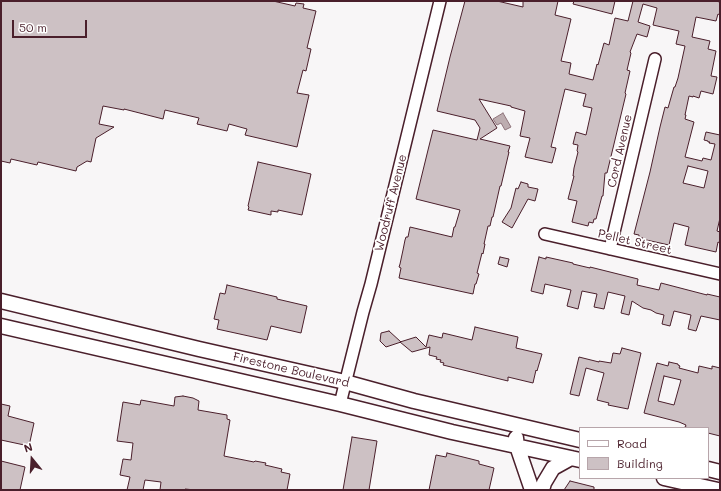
<!DOCTYPE html>
<html>
<head>
<meta charset="utf-8">
<style>
	body { margin:0 }
	#map { position:relative; width:721px; height:491px; overflow:hidden; background:#f8f6f7; font-family:Mali,sans-serif }
	canvas { display:block }
	.frame { position:absolute; inset:0; border:2px solid #4a1f2b; pointer-events:none }
	.legend { position:absolute; left:579px; top:427px; width:130px; height:52px; box-sizing:border-box; background:#fff; border:1px solid #b7a5aa; margin:0; padding:5px 7px; list-style:none; font-size:12px; color:#4a1f2b }
	.legend li { display:flex; align-items:center; gap:8px; height:20px }
	.legend b { width:20px; border:1px solid #b7a5aa }
	.north { position:absolute; left:12px; top:439px; width:40px; height:40px; -webkit-text-stroke:3px #fff; paint-order:stroke; rotate:342deg; font-size:11px; font-weight:700; line-height:16px; text-align:center; color:#4a1f2b }
	.north::after { content:''; display:block; margin:auto; width:14px; height:18px; background:#4a1f2b; clip-path:polygon(50% 0,100% 100%,50% 72%,0 100%) }
	.scale { position:absolute; left:12px; top:20px; width:75px; height:18px; box-sizing:border-box; border:2px solid #4a1f2b; border-top:0; padding-left:5px; font-size:12px; line-height:14px; white-space:nowrap; color:#4a1f2b; -webkit-text-stroke:3px #fff; paint-order:stroke }
</style>
</head>
<body>
<div id="map">
<canvas width="721" height="491"></canvas>
<div class="frame"></div>
<ul class="legend">
<li><b style="height:5px;background:#fff"></b>Road</li>
<li><b style="height:11px;background:#cdc1c4"></b>Building</li>
</ul>
<div class="north">N</div>
<div class="scale">50 m</div>
</div>
<script>
const c = document.querySelector('canvas').getContext('2d');
c.lineJoin = 'round';
function fill(path, color) {
  c.fillStyle = color;
  c.fill(path, 'evenodd');
}
function poly(rows) {
  const path = new Path2D();
  for (const r of rows) {
    path.moveTo(r[0], r[1]);
    for (let i = 2; i < r.length; i += 2) path.lineTo(r[i], r[i + 1]);
  }
  return path;
}
function strokePath(path, color, width, dash) {
  c.strokeStyle = color;
  c.lineWidth = width;
  c.lineCap = dash ? 'butt' : 'round';
  c.setLineDash(dash || []);
  c.stroke(path);
}
function write(font, color, halo, rows, align = 'center') {
  c.font = font + ' Mali,sans-serif';
  c.lineWidth = 3.5;
  c.setLineDash([]);
  c.textBaseline = 'middle';
  c.strokeStyle = halo;
  c.fillStyle = color;
  for (const [text, x, y, turn = 0] of rows) {
    c.save();
    c.translate(x, y);
    c.rotate((+turn || 0) * Math.PI / 180);
    c.textAlign = isNaN(turn) ? turn : align;
    if (halo) c.strokeText(text, 0, 0);
    c.fillText(text, 0, 0);
    c.restore();
  }
}
const water = poly([
	[503,113,511,127,505,130,501,123,497,125,493,119,503,113]
]);
fill(water, '#bdadb0');
strokePath(water, '#8f747b', 1);
const building = poly([
	[1,1,273,1,295,6,296,3,304,4,303,8,316,11,307,48,311,49,306,71,303,70,297,93,309,95,297,147,245,135,247,129,229,124,227,131,197,124,199,118,165,110,163,119,124,109,124,110,103,106,99,124,114,127,96,138,91,162,87,161,77,167,76,171,38,162,37,165,11,159,10,163,1,161,1,1],
	[465,1,497,1,523,7,523,1,558,1,555,15,571,19,561,61,571,63,569,74,593,80,597,64,598,65,604,43,609,45,615,18,628,21,633,1,715,1,720,2,720,15,718,14,716,21,696,17,692,37,710,41,708,49,716,51,711,76,717,77,713,94,701,91,699,98,693,96,693,97,689,96,685,115,686,115,685,119,694,122,685,157,702,161,703,158,711,160,715,144,709,143,710,142,708,142,708,141,704,140,706,132,720,135,720,218,717,231,720,232,720,243,718,242,716,252,685,245,689,227,674,223,669,245,642,239,643,238,639,237,639,235,634,234,650,172,660,127,665,107,668,108,674,87,675,87,678,78,685,46,676,44,679,31,653,25,657,8,643,4,638,22,650,26,647,37,637,34,630,52,631,53,627,70,630,71,625,93,626,94,607,173,605,173,603,196,602,196,596,219,594,219,593,223,589,222,588,226,572,222,577,201,568,199,574,176,573,176,574,168,578,152,577,151,578,145,573,144,576,132,586,135,592,108,583,106,586,94,565,89,551,147,556,148,552,163,525,157,530,138,520,136,525,111,511,107,511,106,479,99,497,128,480,139,510,146,508,152,509,152,501,186,500,186,493,217,492,217,490,226,488,226,484,244,485,244,483,254,482,253,477,273,479,274,476,284,475,284,473,294,399,278,401,268,399,267,400,264,403,250,405,240,406,237,408,237,410,227,452,237,454,227,455,227,460,210,416,199,428,150,433,130,477,140,480,128,475,120,437,111,450,57,465,1],
	[688,166,708,171,704,188,683,183,688,166],
	[574,1,615,1,612,14,573,4,574,1],
	[258,162,311,174,302,215,278,210,278,212,271,211,271,215,248,210,249,207,248,206,258,162],
	[521,182,528,184,528,187,538,189,535,201,528,199,512,228,502,222,511,208,516,188,518,189,521,182],
	[500,257,509,259,507,267,498,264,500,257],
	[539,257,546,259,546,257,573,263,573,264,590,268,590,267,638,279,637,285,659,290,661,283,707,295,707,294,720,297,720,320,701,316,696,331,688,329,691,315,674,311,670,326,662,324,664,315,656,313,651,310,643,308,632,301,629,315,621,313,625,296,608,292,604,309,594,307,597,294,582,291,578,309,567,306,571,290,545,284,543,294,531,291,539,257],
	[227,285,277,297,277,299,307,306,301,333,271,326,267,340,217,329,219,320,214,319,220,293,225,294,227,285],
	[475,327,518,337,516,348,542,354,537,371,536,370,533,383,508,377,508,381,443,365,444,363,440,362,441,360,436,359,437,357,429,355,430,347,412,352,400,342,416,337,426,347,429,335,442,338,443,333,472,340,475,327],
	[389,331,401,342,386,347,380,341,381,333,389,331],
	[622,348,641,353,628,409,608,405,609,403,597,400,604,373,586,368,579,396,570,394,579,357,599,362,599,361,611,363,613,353,620,354,622,348],
	[669,362,678,364,678,365,680,366,679,368,698,373,699,366,712,369,712,366,720,368,720,436,708,433,708,428,690,428,685,427,686,425,679,422,644,413,657,363,668,366,669,362],
	[664,376,681,380,674,405,658,401,664,376],
	[183,396,193,398,199,401,198,410,227,415,227,419,230,420,224,456,254,462,255,461,266,463,265,465,282,469,281,472,290,474,287,490,195,490,185,489,184,490,160,490,161,482,145,480,143,490,127,490,130,477,120,475,123,459,131,460,133,443,117,441,123,402,140,405,141,400,174,406,175,397,183,396],
	[1,404,10,406,8,416,34,423,29,446,1,440,1,404],
	[352,437,377,441,369,490,343,490,352,437],
	[447,453,479,461,479,464,494,468,489,490,429,490,436,455,446,457,447,453],
	[1,461,25,467,20,490,1,490,1,461],
	[570,481,594,487,594,490,564,490,570,481]
]);
fill(building, '#cdc1c4');
strokePath(building, '#4a1f2b', 1);
const minor = poly([
	[545,234,720,274],
	[610,249,655,59],
	[340,404,363,312,371,284,440,1]
]);
const major = poly([
	[1,301,199,349,345,382,414,401,580,440],
	[1,326,340,404,452,432,580,460],
	[516,438,517,446,532,490],
	[708,469,720,472],
	[664,478,718,490],
	[542,490,544,483,553,468,571,458]
]);
strokePath(minor, '#4a1f2b', 14);
strokePath(major, '#4a1f2b', 17);
strokePath(minor, '#fff', 11);
strokePath(major, '#fff', 14);
write('12px', '#4a1f2b', '#fff', [
	["Cord Avenue",620,151,-77],
	["Woodruff Avenue",391,203,-76],
	["Pellet Street",635,242,13],
	["Firestone Boulevard",291,370,13]
]);
</script>
</body>
</html>
